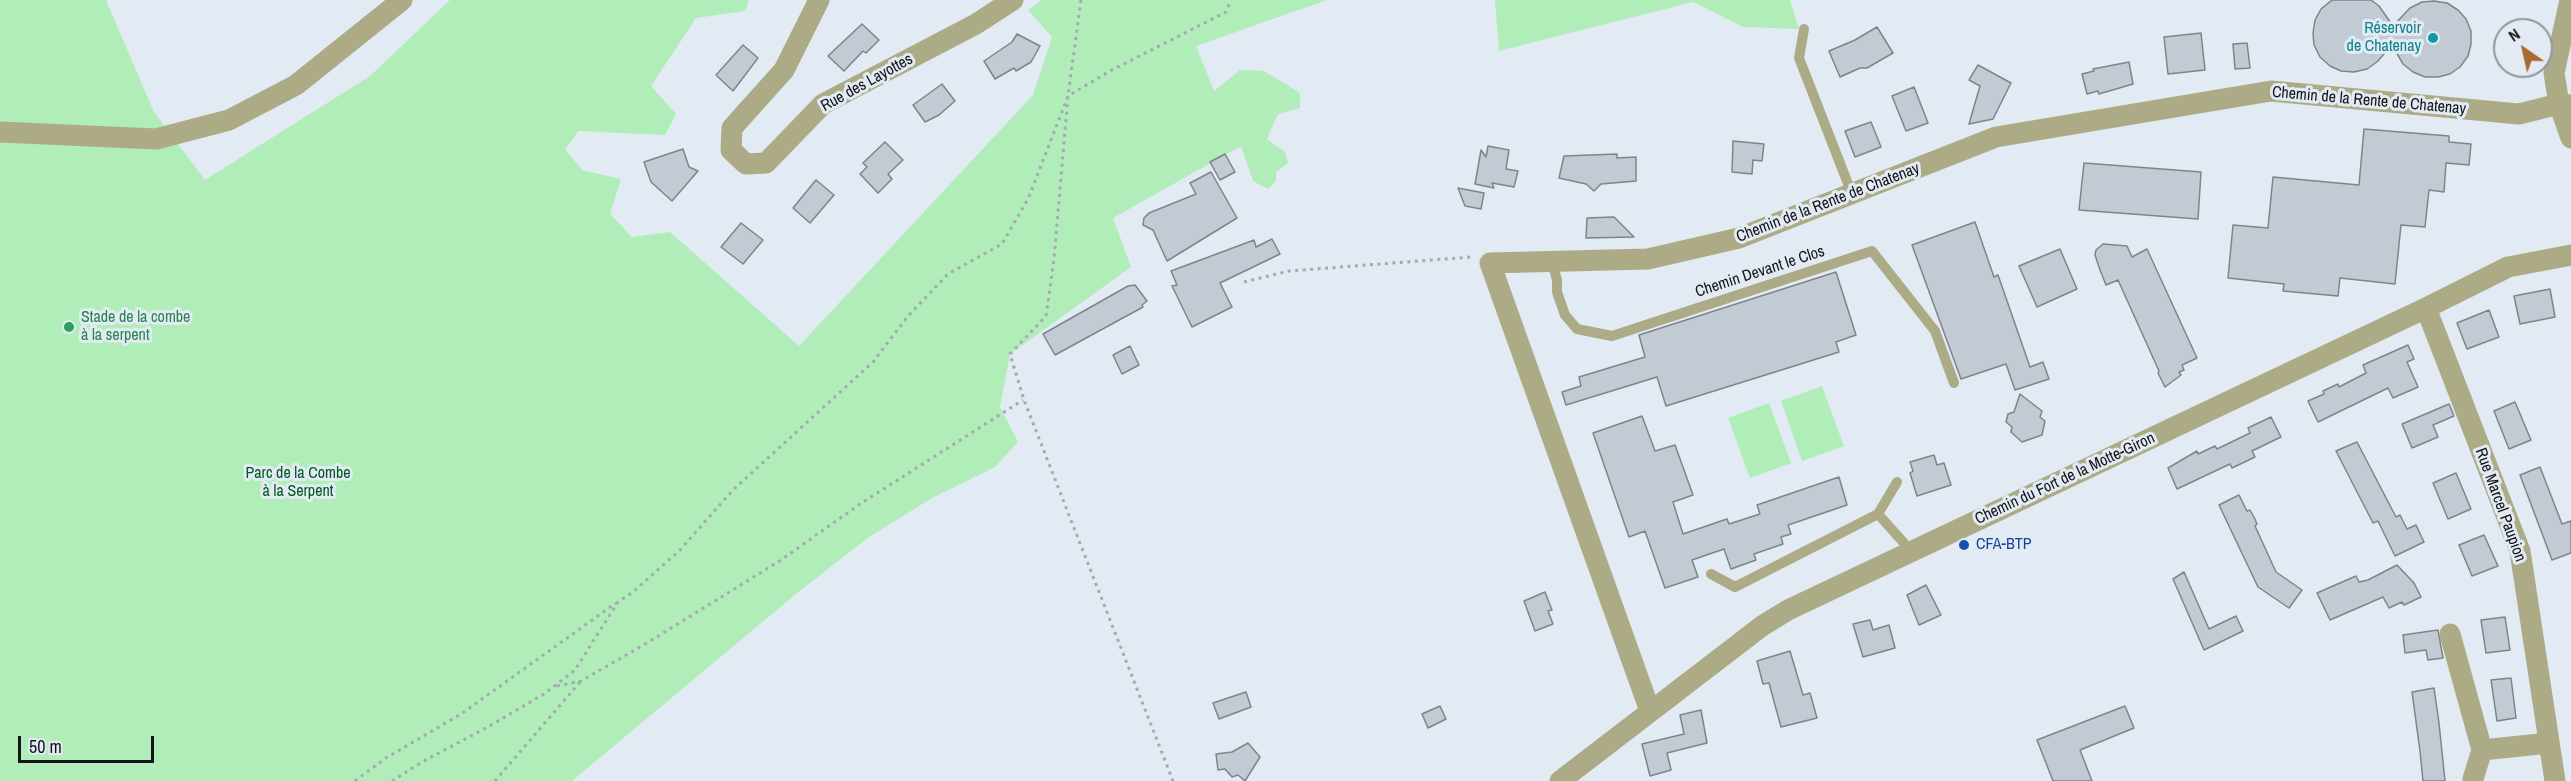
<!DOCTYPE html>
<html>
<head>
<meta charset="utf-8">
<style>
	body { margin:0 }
	#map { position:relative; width:2571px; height:781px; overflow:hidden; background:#e2ebf3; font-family:"Archivo Narrow",sans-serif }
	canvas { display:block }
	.north { position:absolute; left:2493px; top:18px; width:60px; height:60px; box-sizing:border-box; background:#e2ebf3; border:2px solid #8f959b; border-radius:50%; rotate:326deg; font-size:16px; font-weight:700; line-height:24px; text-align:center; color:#121417 }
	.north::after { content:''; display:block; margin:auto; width:21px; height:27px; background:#a86b2f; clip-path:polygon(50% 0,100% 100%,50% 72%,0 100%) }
	.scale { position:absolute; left:18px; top:736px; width:136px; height:27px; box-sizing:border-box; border:3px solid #121417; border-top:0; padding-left:8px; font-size:18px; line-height:21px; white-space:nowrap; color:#121417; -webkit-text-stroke:4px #e2ebf3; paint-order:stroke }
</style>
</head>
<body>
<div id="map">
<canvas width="2571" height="781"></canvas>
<div class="north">N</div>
<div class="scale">50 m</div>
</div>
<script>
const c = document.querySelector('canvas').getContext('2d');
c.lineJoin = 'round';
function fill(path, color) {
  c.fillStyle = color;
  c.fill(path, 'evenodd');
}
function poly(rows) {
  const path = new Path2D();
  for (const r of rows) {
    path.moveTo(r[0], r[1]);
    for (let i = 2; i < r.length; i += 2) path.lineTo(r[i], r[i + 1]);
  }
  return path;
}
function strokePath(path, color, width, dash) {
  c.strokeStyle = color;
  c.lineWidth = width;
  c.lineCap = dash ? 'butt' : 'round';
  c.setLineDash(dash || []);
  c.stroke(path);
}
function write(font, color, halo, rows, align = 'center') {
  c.font = font + ' "Archivo Narrow",sans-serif';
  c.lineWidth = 6;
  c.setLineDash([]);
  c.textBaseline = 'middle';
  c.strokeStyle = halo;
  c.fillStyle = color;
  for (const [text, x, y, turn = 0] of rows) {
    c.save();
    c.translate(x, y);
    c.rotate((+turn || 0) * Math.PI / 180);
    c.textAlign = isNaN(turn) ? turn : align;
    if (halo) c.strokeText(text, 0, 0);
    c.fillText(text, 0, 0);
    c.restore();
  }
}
fill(poly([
	[0,0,106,0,154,112,205,180,370,76,450,0,749,0,745,11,696,18,651,86,676,114,665,135,579,131,565,149,582,170,621,179,610,214,632,237,670,232,799,346,1033,95,1052,37,1028,10,1042,0,1327,0,1196,46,1214,91,1240,70,1264,71,1300,93,1300,108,1278,114,1267,139,1285,152,1288,163,1276,172,1276,181,1268,189,1253,181,1241,146,1113,218,1131,267,1010,354,1000,407,1018,442,995,467,932,498,869,537,797,593,572,781,0,781],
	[1495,0,1790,0,1799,29,1743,27,1693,2,1499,51],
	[1822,386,1844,446,1802,461,1781,401],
	[1769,403,1791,463,1750,478,1728,418]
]), '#b0edb8');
const building = poly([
	[2332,0,2371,0,2379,6,2393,26,2410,8,2422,2,2434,1,2447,3,2458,10,2466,19,2471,31,2471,44,2468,56,2460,67,2450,74,2438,77,2425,77,2413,72,2403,64,2392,45,2377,62,2367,69,2354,72,2341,71,2330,66,2320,57,2314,45,2313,33,2315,20,2321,9,2332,0],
	[862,24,879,40,866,53,863,51,844,71,828,56,862,24],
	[1877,27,1893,53,1867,68,1860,68,1840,77,1829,51,1855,40,1877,27],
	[2201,33,2205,70,2168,74,2164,37,2201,33],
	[1017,34,1040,46,1031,62,1016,71,1014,68,995,79,984,61,1012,42,1017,34],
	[2247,43,2250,68,2235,69,2233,44,2247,43],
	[743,45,758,58,733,91,716,75,743,45],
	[2129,62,2133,84,2099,94,2098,91,2087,94,2082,74,2094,71,2093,69,2129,62],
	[1978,65,2011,83,1993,119,1969,124,1980,86,1969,80,1978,65],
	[942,84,955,101,939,115,925,122,913,105,942,84],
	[1914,87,1928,123,1906,131,1892,96,1914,87],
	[1871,122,1881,147,1855,157,1845,131,1871,122],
	[2364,129,2449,136,2449,142,2471,144,2469,165,2446,163,2444,192,2429,190,2425,227,2401,225,2395,284,2340,278,2338,296,2283,291,2284,284,2228,278,2233,225,2268,228,2273,177,2359,185,2364,129],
	[1733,141,1764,144,1762,161,1753,160,1752,174,1732,172,1733,141],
	[885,142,903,160,888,174,892,179,878,193,860,174,867,167,863,163,885,142],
	[1488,146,1509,150,1506,169,1518,171,1514,187,1492,183,1494,188,1475,184,1481,150,1486,157,1488,146],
	[683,149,689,167,698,171,672,201,651,182,644,162,683,149],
	[1225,154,1235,172,1220,180,1210,162,1225,154],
	[1617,154,1617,158,1636,157,1636,181,1601,184,1594,191,1586,184,1559,178,1564,156,1617,154],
	[2084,163,2201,172,2198,219,2079,210,2084,163],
	[1211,172,1237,218,1167,261,1153,230,1143,225,1144,218,1149,213,1196,194,1190,183,1211,172],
	[816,180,834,195,810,223,793,208,816,180],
	[1458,188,1484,193,1481,209,1465,206,1458,188],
	[1614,217,1634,237,1586,238,1587,218,1614,217],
	[1975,222,1994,277,1998,275,2030,367,2043,362,2049,379,2015,390,2006,364,1961,379,1912,245,1975,222],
	[741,223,763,240,743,264,721,247,741,223],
	[1272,239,1280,254,1220,283,1232,307,1192,327,1172,286,1177,285,1171,271,1254,240,1256,247,1272,239],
	[2103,244,2127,246,2132,257,2147,249,2197,358,2182,365,2184,370,2179,372,2181,375,2165,387,2158,373,2159,371,2118,280,2106,285,2100,270,2095,255,2096,250,2103,244],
	[2060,249,2077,289,2037,307,2019,266,2060,249],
	[1836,272,1856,335,1836,342,1839,352,1666,406,1657,377,1566,405,1562,392,1581,386,1579,377,1645,357,1639,335,1836,272],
	[1135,285,1147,301,1142,305,1143,307,1055,355,1043,334,1128,286,1135,285],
	[2550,289,2555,317,2520,324,2514,296,2550,289],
	[2489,310,2499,337,2467,349,2457,323,2489,310],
	[2408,345,2414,359,2407,362,2418,387,2393,398,2388,388,2318,422,2308,401,2324,394,2323,391,2338,384,2339,387,2366,373,2363,365,2408,345],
	[1130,346,1139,365,1122,374,1113,355,1130,346],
	[2020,394,2042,411,2040,417,2045,421,2042,435,2022,442,2011,432,2012,427,2006,422,2008,414,2014,412,2020,394],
	[2515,402,2531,440,2509,449,2494,411,2515,402],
	[2449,404,2454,416,2433,425,2438,437,2412,448,2402,424,2449,404],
	[1642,416,1655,451,1675,445,1693,495,1673,502,1683,534,1727,519,1729,524,1760,514,1757,505,1839,477,1847,505,1788,525,1791,534,1781,537,1783,544,1754,554,1756,560,1731,569,1724,549,1692,560,1698,577,1665,588,1645,531,1629,537,1593,433,1642,416],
	[2271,417,2281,437,2252,451,2255,457,2232,468,2230,464,2177,489,2168,468,2197,451,2198,454,2215,446,2217,449,2250,433,2248,428,2271,417],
	[2357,442,2396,517,2400,515,2407,529,2416,525,2424,542,2395,556,2378,521,2373,523,2336,451,2357,442],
	[1934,455,1937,465,1944,463,1951,485,1917,496,1910,473,1913,471,1910,462,1934,455],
	[2540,467,2562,524,2571,521,2571,553,2552,560,2520,475,2540,467],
	[2456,473,2471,509,2448,519,2433,483,2456,473],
	[2239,495,2247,511,2250,510,2254,517,2257,524,2255,526,2276,572,2302,590,2289,608,2258,587,2219,505,2239,495],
	[2484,535,2498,566,2472,576,2459,545,2484,535],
	[2397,565,2414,583,2421,597,2404,605,2402,602,2389,608,2383,597,2330,620,2317,593,2356,576,2359,582,2368,580,2397,565],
	[2184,572,2209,629,2236,616,2243,631,2204,650,2173,579,2184,572],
	[1926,585,1941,615,1919,625,1907,595,1926,585],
	[1545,592,1552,610,1548,611,1553,624,1535,631,1524,601,1545,592],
	[2505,617,2510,650,2486,653,2481,620,2505,617],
	[1870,620,1873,630,1889,625,1895,648,1863,657,1853,624,1870,620],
	[2438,630,2443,658,2428,660,2426,650,2405,653,2403,635,2438,630],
	[1790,651,1803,695,1810,693,1817,718,1781,727,1769,683,1763,684,1757,661,1790,651],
	[2511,678,2516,718,2497,721,2491,680,2511,678],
	[2434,688,2439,723,2445,781,2423,781,2420,751,2412,692,2434,688],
	[1246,692,1251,707,1219,719,1213,703,1246,692],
	[1440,706,1446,719,1428,728,1422,714,1440,706],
	[2125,706,2134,728,2080,750,2092,781,2053,781,2037,740,2125,706],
	[1701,710,1707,743,1667,753,1671,770,1650,776,1642,744,1684,734,1680,715,1701,710],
	[1248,743,1260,757,1245,781,1238,775,1232,777,1225,769,1218,770,1216,754,1232,752,1248,743]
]);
fill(building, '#c2cbd3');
strokePath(building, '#7d848c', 1.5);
strokePath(poly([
	[1081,0,1068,96,1054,259,1046,316,1010,354,1024,400,1173,781],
	[1244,282,1289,271,1471,257],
	[557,686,581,681,647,643,781,560,860,504,1023,400],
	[355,781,386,758,461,714,616,603],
	[392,781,422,762,486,728,544,694,575,670,618,602,633,592,680,550,733,490,873,362,908,316,948,274,1002,244,1028,199,1068,96,1110,71,1226,12,1231,0],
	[495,781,580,682]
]), '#a3aab0', 3, [3, 4.5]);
strokePath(poly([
	[1804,29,1799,58,1852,194],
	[1552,262,1557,280,1557,292,1565,315,1577,329,1612,336,1872,251,1935,331,1954,383],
	[1878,514,1897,482],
	[1711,574,1735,587,1878,514,1912,552]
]), '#acab86', 10);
strokePath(poly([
	[819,0,784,70,732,128,731,150,746,164,766,163,823,104,976,24,1013,0],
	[2570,0,2554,73,2559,104,2571,138],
	[0,132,156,139,229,120,296,85,402,0],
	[2426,308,2520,551,2555,781],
	[2450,634,2482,750,2549,743],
	[1650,711,1490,263,1648,259,1739,238,1996,137,2271,91,2519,114,2559,104,2571,105],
	[2473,779,2482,750],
	[1560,781,1762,626,1788,610,2426,308,2508,267,2571,255]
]), '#acab86', 21);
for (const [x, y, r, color] of [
	[2433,38,6,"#0f9aa8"],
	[69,327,6,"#2e9e5b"],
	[1964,545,6,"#1a4fb4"]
]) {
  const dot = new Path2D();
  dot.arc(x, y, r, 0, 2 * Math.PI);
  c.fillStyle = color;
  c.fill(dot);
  strokePath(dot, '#e2ebf3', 2);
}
write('16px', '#0d838f', '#e2ebf3', [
	["Réservoir",2421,29],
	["de Chatenay",2421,47]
], 'right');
write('16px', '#121417', '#e2ebf3', [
	["Rue des Layottes",867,83,-29],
	["Chemin de la Rente de Chatenay",2369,101,5],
	["Chemin de la Rente de Chatenay",1828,203,-21],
	["Chemin Devant le Clos",1760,272,-18],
	["Chemin du Fort de la Motte-Giron",2065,479,-25],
	["Rue Marcel Paupion",2500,505,70]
]);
write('16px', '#27864d', '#e2ebf3', [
	["Stade de la combe",81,318],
	["à la serpent",81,336]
], 'left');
write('16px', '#025821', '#e2ebf3', [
	["Parc de la Combe",298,474],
	["à la Serpent",298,492]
]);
write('16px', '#164399', '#e2ebf3', [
	["CFA-BTP",1976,545]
], 'left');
</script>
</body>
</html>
